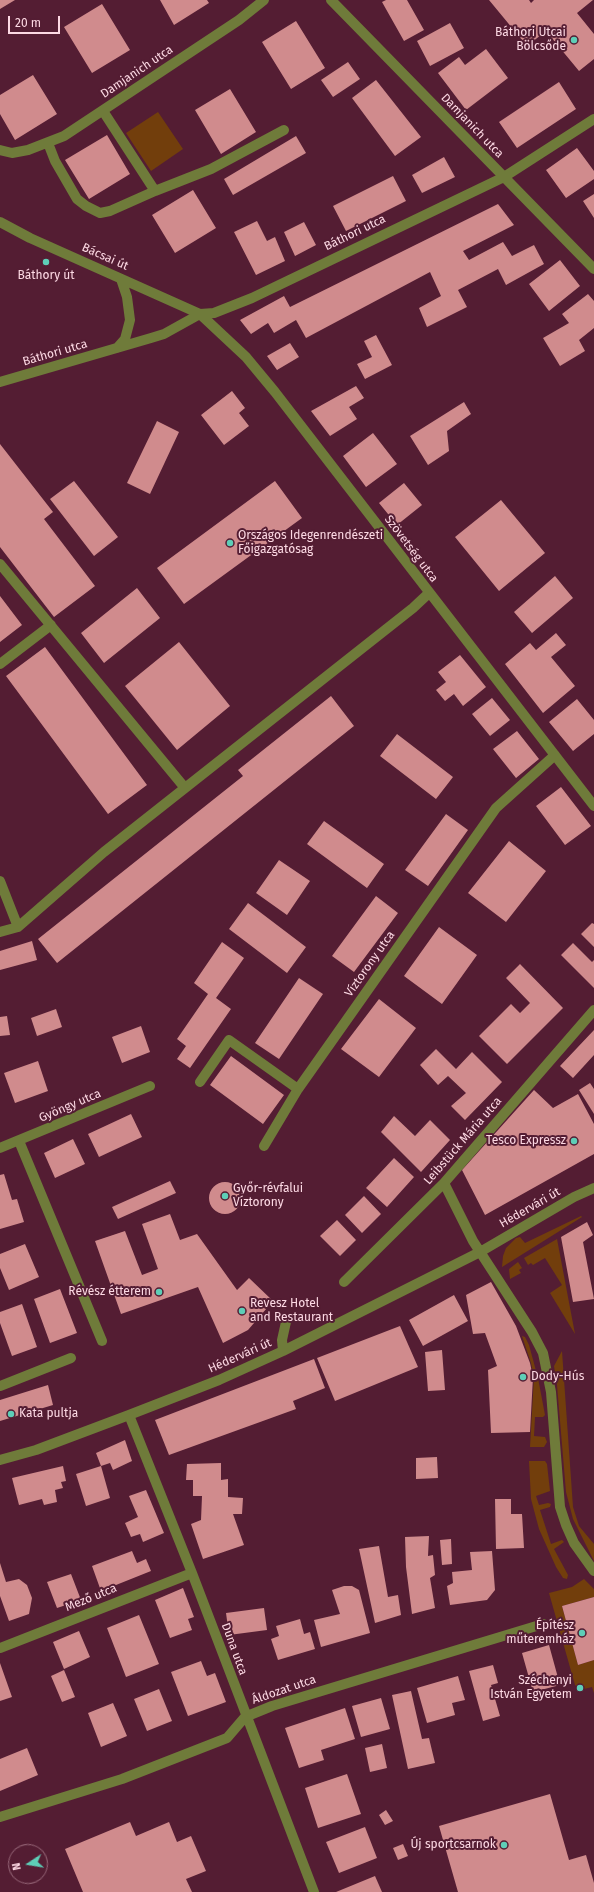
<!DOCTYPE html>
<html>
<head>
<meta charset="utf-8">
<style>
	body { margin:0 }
	#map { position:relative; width:594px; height:1892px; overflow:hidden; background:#541d33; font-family:"Fira Sans",sans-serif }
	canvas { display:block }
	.north { position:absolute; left:8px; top:1844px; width:40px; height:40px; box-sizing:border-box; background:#541d33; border:1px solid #98687a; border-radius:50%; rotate:258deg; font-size:11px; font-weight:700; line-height:16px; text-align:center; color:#fdd9e4 }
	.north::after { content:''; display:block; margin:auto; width:14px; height:18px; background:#5eceb7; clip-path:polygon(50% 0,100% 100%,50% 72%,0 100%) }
	.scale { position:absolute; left:8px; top:16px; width:52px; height:18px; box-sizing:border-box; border:2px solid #fdd9e4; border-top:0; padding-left:5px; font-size:12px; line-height:14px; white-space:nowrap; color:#fdd9e4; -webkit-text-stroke:3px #541d33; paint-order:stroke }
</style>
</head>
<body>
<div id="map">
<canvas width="594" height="1892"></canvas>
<div class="north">N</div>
<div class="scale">20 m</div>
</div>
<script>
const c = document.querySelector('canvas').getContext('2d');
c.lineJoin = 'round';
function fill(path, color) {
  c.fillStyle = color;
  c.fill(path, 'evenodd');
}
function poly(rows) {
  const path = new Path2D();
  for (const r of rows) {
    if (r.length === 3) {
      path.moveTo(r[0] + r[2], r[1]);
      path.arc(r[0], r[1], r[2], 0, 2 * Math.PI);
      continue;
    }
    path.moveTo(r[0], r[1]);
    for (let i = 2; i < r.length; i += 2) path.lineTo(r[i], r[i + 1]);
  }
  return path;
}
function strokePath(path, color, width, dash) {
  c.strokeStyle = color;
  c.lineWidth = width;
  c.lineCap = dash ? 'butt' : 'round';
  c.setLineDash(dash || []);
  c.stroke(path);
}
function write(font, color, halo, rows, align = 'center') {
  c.font = font + ' "Fira Sans",sans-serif';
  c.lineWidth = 4;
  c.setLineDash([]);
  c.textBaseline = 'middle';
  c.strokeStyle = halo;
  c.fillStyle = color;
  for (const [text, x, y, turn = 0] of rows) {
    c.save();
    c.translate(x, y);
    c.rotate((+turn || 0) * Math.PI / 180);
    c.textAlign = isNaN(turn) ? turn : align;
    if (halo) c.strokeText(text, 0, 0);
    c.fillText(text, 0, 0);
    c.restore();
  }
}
fill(poly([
	[158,112,183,149,151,171,126,133],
	[581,1216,582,1217,502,1267,503,1256,506,1248,516,1238,520,1237,525,1243],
	[557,1239,575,1334,550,1293,562,1285,545,1258,533,1265,531,1263,528,1265,524,1258],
	[518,1262,522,1268,519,1270,521,1273,510,1279,509,1269],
	[522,1336,525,1337,529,1345,538,1378,545,1415,543,1417,535,1417,534,1436,545,1437,547,1442,544,1447,530,1447,534,1377,531,1363],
	[562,1351,573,1507,579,1526,594,1544,594,1561,573,1519,566,1492,557,1385,554,1366],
	[529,1461,545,1461,547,1464,550,1491,536,1496,539,1505,548,1503,551,1504,550,1507,540,1510,551,1544,562,1540,564,1542,554,1549,568,1575,567,1579,563,1578,556,1567,539,1529,531,1499],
	[584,1579,594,1589,594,1597,562,1606,578,1665,594,1660,594,1693,592,1687,580,1690,575,1685,549,1593,572,1587]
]), '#723e0c');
fill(poly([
	[0,0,15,0,0,9],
	[160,0,207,0,209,3,174,25],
	[386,0,407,0,424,30,404,41,382,2],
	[489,0,529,0,531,3,534,0,593,0,577,13,594,34,594,59,579,71,546,31,527,46],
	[102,4,130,50,92,73,64,27],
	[296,21,325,68,291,89,262,42],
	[450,23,464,48,430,66,417,41],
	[486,49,508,78,466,110,438,73,459,57,465,65],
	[348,62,360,79,333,97,321,80],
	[33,75,57,114,15,140,0,114,0,95],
	[376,80,421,137,395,156,352,98],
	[559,82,576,109,517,148,499,122],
	[230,89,256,132,221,154,195,110],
	[107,135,130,174,89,199,65,160],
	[296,136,306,153,233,195,224,179],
	[577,148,594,171,594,179,566,198,546,170],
	[444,157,455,177,422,193,412,175],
	[393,176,406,201,346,231,333,206],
	[193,190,216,228,175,253,152,215],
	[594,194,594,218,583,201],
	[498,204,514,225,463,251,469,260,503,242,512,256,534,245,544,264,506,285,498,269,458,290,467,307,427,327,419,308,441,296,430,272,306,338,296,320,274,333,268,323,251,334,240,320,284,296,290,307],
	[257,221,267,241,275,237,285,261,256,275,234,232],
	[304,222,316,245,295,256,284,232],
	[560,260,580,286,549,311,529,284],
	[588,294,594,301,594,328,579,340,585,351,560,366,543,338,569,323,562,314],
	[376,335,392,365,365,379,357,364,372,357,364,341],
	[290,343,299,357,277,370,267,356],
	[356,386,364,398,349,407,357,419,330,436,311,411],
	[232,391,245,408,239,413,249,426,224,445,201,415],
	[464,402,471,414,447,431,449,451,428,465,410,436],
	[157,421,179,432,150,494,127,483],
	[373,433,397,464,366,487,343,456],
	[0,444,53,512,44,519,95,586,54,617,0,547],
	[74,481,118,537,94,556,50,499],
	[275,481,302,518,184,604,157,568],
	[404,483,422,505,397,525,379,503],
	[501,500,545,553,499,591,455,537],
	[555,576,573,598,532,633,514,612],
	[137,588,160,618,104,663,81,633],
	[0,596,22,625,0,642],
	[556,633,566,645,551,657,575,686,543,713,505,664,530,643,536,650],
	[179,642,230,706,177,750,125,686],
	[45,647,147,785,108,814,6,676],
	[460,655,486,687,463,706,454,694,445,701,436,690,446,682,438,672],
	[331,696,354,726,57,963,38,939,243,776,238,770],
	[492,698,510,720,490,736,472,714],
	[577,699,594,720,594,734,573,751,549,722],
	[517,731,539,759,516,778,493,749],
	[397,734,453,777,436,799,380,756],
	[561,787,591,826,565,845,536,806],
	[446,814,468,830,428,886,405,870],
	[324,821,384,864,367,888,307,844],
	[509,841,546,871,506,922,468,893],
	[279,860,310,881,287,915,256,893],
	[376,896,398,913,354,972,332,956],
	[248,903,306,947,287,973,229,929],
	[592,923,594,924,594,947,581,934],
	[439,927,477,955,442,1004,404,976],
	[32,941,37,960,0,970,0,951],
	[222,942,244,958,216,998,231,1009,190,1068,177,1059,186,1046,177,1039,208,994,194,983],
	[573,943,592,962,594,960,594,988,561,955],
	[520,964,563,1008,507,1064,479,1036,511,1004,520,1013,530,1003,506,978],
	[299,978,323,994,279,1059,255,1043],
	[379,999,416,1028,379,1077,341,1049],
	[56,1009,62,1027,37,1036,31,1018],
	[7,1016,10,1035,0,1036,0,1017],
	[141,1026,150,1052,122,1063,112,1037],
	[594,1030,594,1055,573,1078,560,1066],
	[436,1049,456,1069,472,1052,502,1082,465,1120,451,1106,466,1093,448,1076,438,1085,420,1065],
	[231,1056,284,1095,263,1124,210,1085],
	[38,1061,48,1091,15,1103,4,1073],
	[590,1083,594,1089,594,1114,579,1090],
	[534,1090,553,1108,578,1094,594,1124,594,1154,485,1215,462,1170],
	[131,1114,142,1137,99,1157,88,1134],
	[394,1116,415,1136,430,1120,450,1140,421,1172,381,1132],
	[73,1139,85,1164,55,1178,44,1153],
	[394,1158,414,1177,387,1207,366,1188],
	[4,1174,12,1200,17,1199,24,1222,0,1229,0,1175],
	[170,1181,176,1193,118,1219,112,1207],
	[225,1198,16],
	[364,1196,381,1214,362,1233,345,1215],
	[170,1214,180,1240,197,1234,237,1290,249,1278,273,1301,248,1330,223,1343,198,1287,121,1314,95,1241,125,1231,142,1275,158,1269,142,1224],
	[337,1220,356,1240,340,1256,320,1236],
	[587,1222,593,1235,583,1242,594,1299,573,1302,561,1237],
	[25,1244,39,1277,9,1290,0,1268,0,1254],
	[491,1282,516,1326,530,1363,533,1377,530,1432,491,1433,488,1370,497,1366,485,1333,473,1334,466,1295],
	[60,1289,77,1333,50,1343,34,1299],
	[454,1295,468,1321,423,1346,409,1320],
	[22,1304,37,1347,12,1356,0,1323,0,1312],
	[400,1326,418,1367,335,1401,317,1358],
	[442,1350,445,1390,428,1391,425,1352],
	[314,1359,325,1388,293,1401,296,1409,169,1455,155,1420],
	[48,1385,53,1405,0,1421,0,1400],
	[125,1440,132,1461,113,1470,110,1463,101,1466,96,1453],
	[437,1457,438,1478,416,1479,416,1458],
	[221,1463,221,1480,228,1479,228,1497,243,1498,242,1514,233,1514,244,1545,203,1559,191,1524,201,1520,202,1496,193,1496,193,1480,186,1480,187,1464],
	[63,1466,66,1481,61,1482,63,1488,55,1490,57,1502,44,1505,42,1499,19,1505,12,1478],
	[101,1466,110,1498,86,1506,76,1474],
	[146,1490,164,1533,143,1542,140,1534,131,1537,125,1523,138,1517,129,1496],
	[495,1499,511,1499,511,1514,522,1514,524,1548,496,1549],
	[429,1536,428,1556,433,1555,435,1575,430,1578,435,1608,412,1614,406,1567,405,1537],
	[451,1539,452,1564,442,1565,440,1540],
	[379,1546,388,1597,398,1595,401,1615,375,1623,359,1549],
	[132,1551,137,1563,146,1559,151,1571,101,1591,92,1566],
	[492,1551,495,1590,487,1600,450,1605,447,1586,453,1583,452,1572,472,1570,470,1552],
	[0,1563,6,1582,19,1579,27,1585,32,1598,29,1614,9,1621,0,1596],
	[71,1574,81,1600,57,1608,47,1582],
	[344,1586,352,1586,359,1590,370,1633,321,1647,314,1620,340,1614,332,1590],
	[183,1588,194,1617,188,1619,192,1630,170,1638,155,1600],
	[594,1597,594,1660,578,1665,562,1606],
	[264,1608,267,1630,229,1635,226,1613],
	[139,1615,159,1664,126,1677,107,1628],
	[300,1619,304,1634,310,1632,315,1649,278,1660,271,1639,279,1636,276,1626],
	[79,1631,90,1657,64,1669,53,1642],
	[549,1645,560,1685,533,1692,522,1653],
	[201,1661,207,1676,215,1673,226,1702,188,1716,171,1672],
	[0,1663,12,1697,0,1701],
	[493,1665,498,1683,491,1685,500,1716,483,1721,469,1671],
	[64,1670,75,1697,62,1702,51,1676],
	[458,1676,465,1700,452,1703,455,1715,427,1723,417,1688],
	[159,1689,172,1721,147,1731,134,1699],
	[411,1691,422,1739,429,1738,435,1763,408,1769,392,1695],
	[381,1698,390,1729,361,1737,352,1706],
	[113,1703,127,1736,101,1747,88,1713],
	[345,1708,355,1739,321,1750,324,1760,299,1768,285,1728],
	[382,1744,387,1768,370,1772,365,1748],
	[27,1748,38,1775,0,1791,0,1759],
	[347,1774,361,1814,318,1828,305,1788],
	[550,1794,569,1860,586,1855,594,1883,594,1892,458,1892,439,1826],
	[386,1810,393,1821,385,1825,379,1815],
	[130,1822,136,1836,169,1822,177,1842,191,1836,206,1871,186,1879,192,1892,83,1892,65,1849],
	[365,1827,377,1858,339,1873,326,1842],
	[403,1844,408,1856,398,1860,393,1848],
	[375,1876,382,1892,336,1892]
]), '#d08b8d');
strokePath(poly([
	[331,0,594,269],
	[103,111,155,191],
	[48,143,55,161,77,199,86,206,100,213,110,211,155,191,211,169,284,130],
	[0,150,12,153,28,150,64,136,239,20,264,0],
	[0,222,30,238,200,314,246,357,275,392,594,806],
	[117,348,125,339,130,320,127,297,121,279],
	[0,382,151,338,164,334,200,314,214,313,252,298,504,177,594,119],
	[0,564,185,788],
	[0,664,51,625],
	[0,881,18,927],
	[0,932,18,927,104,852,413,608,429,593],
	[200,1082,229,1040,298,1089,496,808,555,755],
	[19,1141,102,1341],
	[264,1146,298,1089],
	[0,1148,150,1086],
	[444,1183,473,1241,532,1332,543,1353,551,1392,560,1507,566,1525,574,1543,594,1571],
	[344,1282,444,1183,594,1010],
	[283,1351,282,1340,286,1322],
	[0,1386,71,1358],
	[129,1415,192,1573,314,1892],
	[0,1460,36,1450,129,1415,219,1380,283,1351,480,1252,574,1197,594,1188],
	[0,1648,192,1573],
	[0,1817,122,1779,227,1738,245,1717,272,1706,543,1624]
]), '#6f7b3a', 10);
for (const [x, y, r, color] of [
	[574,40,4,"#5eceb7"],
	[46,262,4,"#5eceb7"],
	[230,543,4,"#5eceb7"],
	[574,1141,4,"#5eceb7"],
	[225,1196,4,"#5eceb7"],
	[159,1292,4,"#5eceb7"],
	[242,1311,4,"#5eceb7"],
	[523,1377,4,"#5eceb7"],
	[11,1414,4,"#5eceb7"],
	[582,1633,4,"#5eceb7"],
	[580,1688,4,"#5eceb7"],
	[504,1845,4,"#5eceb7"]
]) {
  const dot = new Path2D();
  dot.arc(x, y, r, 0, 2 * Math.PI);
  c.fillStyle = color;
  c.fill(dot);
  strokePath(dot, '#541d33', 1.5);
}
write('12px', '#fdd9e4', '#541d33', [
	["Báthori Utcai",566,33],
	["Bölcsőde",566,47],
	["Báthory út",46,276,"center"],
	["Országos Idegenrendészeti",238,536,"left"],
	["Főigazgatósag",238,550,"left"],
	["Tesco Expressz",566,1141],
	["Győr-révfalui",233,1189,"left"],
	["Víztorony",233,1203,"left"],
	["Révész étterem",151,1292],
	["Revesz Hotel",250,1304,"left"],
	["and Restaurant",250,1318,"left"],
	["Dody-Hús",531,1377,"left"],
	["Kata pultja",19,1414,"left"],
	["Építész",574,1626],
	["műteremház",574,1640],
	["Széchenyi",572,1681],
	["István Egyetem",572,1695],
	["Új sportcsarnok",496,1845]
], 'right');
write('12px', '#fdd9e4', '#541d33', [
	["Damjanich utca",137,72,-34],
	["Damjanich utca",472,126,46],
	["Báthori utca",355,233,-26],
	["Bácsai út",105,257,24],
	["Báthori utca",55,353,-16],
	["Szövetség utca",411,549,53],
	["Víztorony utca",370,964,-55],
	["Gyöngy utca",70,1106,-23],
	["Leibstück Mária utca",463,1141,-49],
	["Hédervári út",530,1208,-30],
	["Hédervári út",240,1356,-24],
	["Mező utca",91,1598,-22],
	["Duna utca",234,1649,70],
	["Áldozat utca",284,1690,-19]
]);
</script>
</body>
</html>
